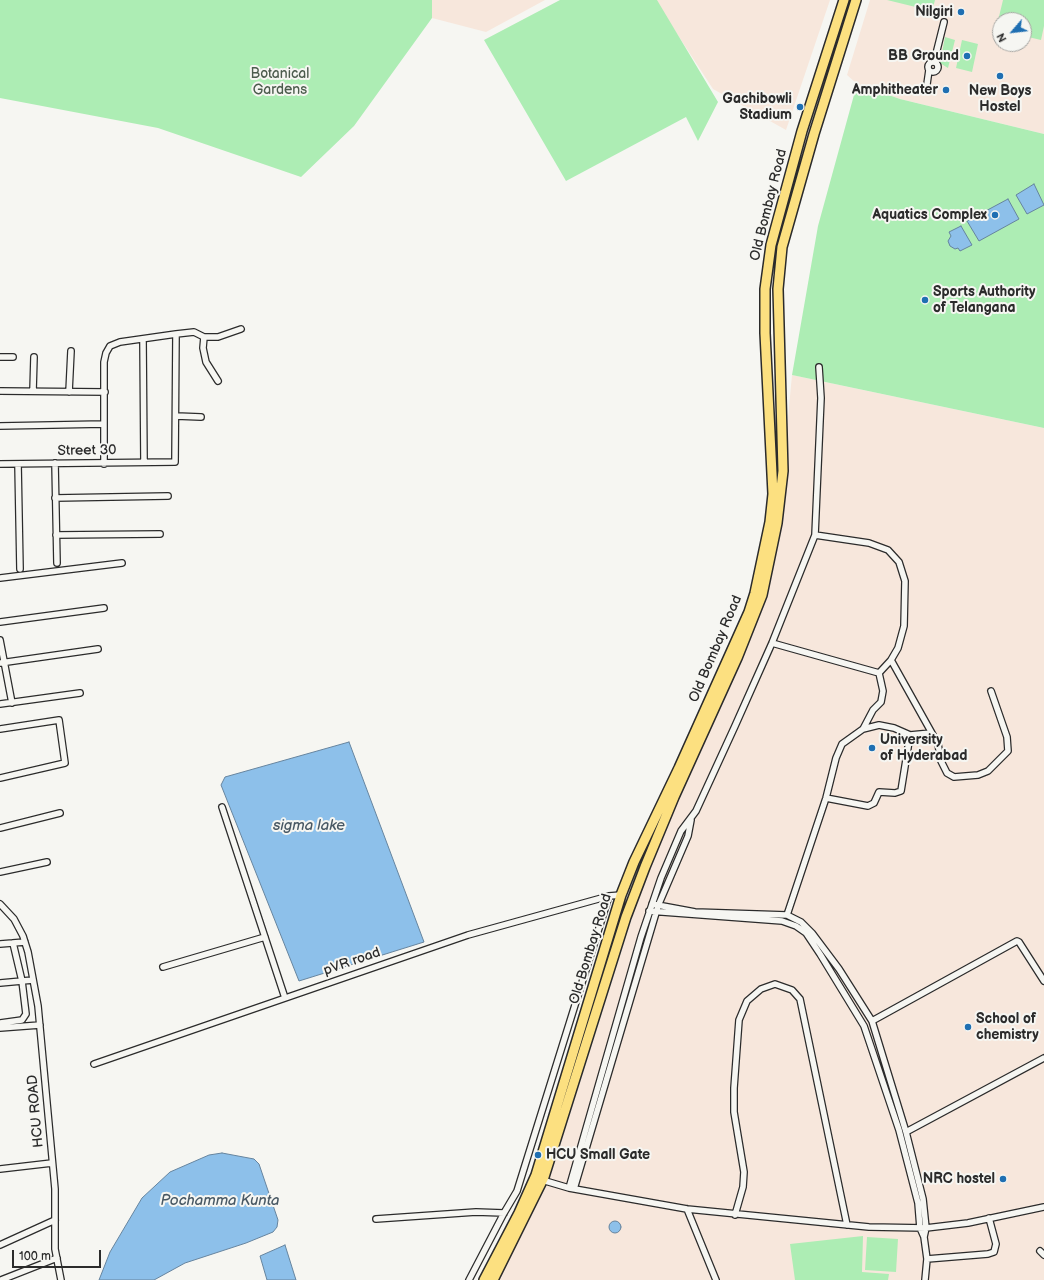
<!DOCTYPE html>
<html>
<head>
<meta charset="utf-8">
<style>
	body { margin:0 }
	#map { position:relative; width:1044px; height:1280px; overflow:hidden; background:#f6f6f2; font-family:"Balsamiq Sans",sans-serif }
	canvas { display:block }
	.north { position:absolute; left:992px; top:12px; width:40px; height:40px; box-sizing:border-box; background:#f6f6f2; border:1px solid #a5a5a2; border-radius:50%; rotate:242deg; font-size:11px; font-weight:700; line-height:16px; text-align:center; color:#2b2b2b }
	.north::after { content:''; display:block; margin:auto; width:14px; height:18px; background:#1f6fb2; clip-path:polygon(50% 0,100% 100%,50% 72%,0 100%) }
	.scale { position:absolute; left:12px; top:1250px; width:89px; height:18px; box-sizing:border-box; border:2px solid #2b2b2b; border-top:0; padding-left:5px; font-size:12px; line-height:14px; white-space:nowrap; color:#2b2b2b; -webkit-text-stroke:3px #f6f6f2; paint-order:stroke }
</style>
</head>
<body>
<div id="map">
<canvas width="1044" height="1280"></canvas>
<div class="north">N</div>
<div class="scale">100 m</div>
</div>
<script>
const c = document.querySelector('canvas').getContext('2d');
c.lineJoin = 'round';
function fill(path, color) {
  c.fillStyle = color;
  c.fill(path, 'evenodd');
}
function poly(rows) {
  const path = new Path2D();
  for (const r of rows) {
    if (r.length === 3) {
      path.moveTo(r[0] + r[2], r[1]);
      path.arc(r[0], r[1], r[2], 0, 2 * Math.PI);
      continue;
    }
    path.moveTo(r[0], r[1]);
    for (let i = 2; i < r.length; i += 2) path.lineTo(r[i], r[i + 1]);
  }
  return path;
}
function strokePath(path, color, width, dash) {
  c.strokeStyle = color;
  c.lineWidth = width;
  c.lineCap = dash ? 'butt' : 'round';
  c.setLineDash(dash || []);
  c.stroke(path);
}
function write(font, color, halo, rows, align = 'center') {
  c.font = font + ' "Balsamiq Sans",sans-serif';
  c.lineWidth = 4;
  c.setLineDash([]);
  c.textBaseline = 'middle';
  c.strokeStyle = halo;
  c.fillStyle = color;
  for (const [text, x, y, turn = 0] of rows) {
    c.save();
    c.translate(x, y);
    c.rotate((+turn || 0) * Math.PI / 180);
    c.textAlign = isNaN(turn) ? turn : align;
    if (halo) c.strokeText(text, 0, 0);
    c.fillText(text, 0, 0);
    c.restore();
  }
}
fill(poly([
	[432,0,545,0,486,32,432,18],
	[655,0,830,0,786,130,713,89],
	[870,0,1044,0,1044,134,900,99,857,84,847,75],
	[1000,20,1024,20,1024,44,1000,44],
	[792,375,1044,428,1044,1280,498,1280,553,1168,644,880,755,615,783,471]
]), '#f7e7dc');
fill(poly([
	[0,0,432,0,432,18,354,126,301,177,158,128,0,98],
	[560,0,657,0,718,102,698,141,686,117,566,181,484,40],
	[887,0,935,0,932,11],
	[1003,0,1044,0,1044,26,1041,40,1024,36,1024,20,1000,20,1000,30,996,29],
	[945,37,955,40,948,68,940,63],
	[962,40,978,44,972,72,956,68],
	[857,84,900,99,1044,134,1044,428,792,375,818,226],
	[863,1236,862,1272,889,1274,888,1280,795,1280,790,1244],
	[867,1237,898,1239,896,1272,865,1270]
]), '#adedb4');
const water = poly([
	[1034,184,1044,205,1027,214,1016,195,1034,184],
	[1008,199,1019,219,979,241,967,221,1008,199],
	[961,226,972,245,960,251,958,248,955,249,950,246,948,241,951,236,949,232,961,226],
	[349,742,424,942,299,981,221,785,225,777,349,742],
	[222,1153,254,1159,259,1164,278,1220,277,1227,273,1232,246,1243,185,1263,154,1280,99,1280,110,1252,142,1198,170,1172,209,1155,222,1153],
	[615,1227,6],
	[285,1245,296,1280,267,1280,260,1256,285,1245]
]);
fill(water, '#8dc0ea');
strokePath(water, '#66849e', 1);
const street = poly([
	[934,62,944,22],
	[933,67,5],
	[926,91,929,70],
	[204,337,203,348,206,362,218,381],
	[143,340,144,462],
	[0,357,13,357],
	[0,391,105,392],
	[33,391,34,357],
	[69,392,71,351],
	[176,416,201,417],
	[0,426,104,424],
	[55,463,57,563],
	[0,464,175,462,176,334],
	[18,464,20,569],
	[104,464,104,362,106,353,110,346,120,342,176,334,194,332,204,337,218,337,241,329],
	[55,498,168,496],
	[56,535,160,534],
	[815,535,869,543,888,550,899,562,905,581,904,626,898,648,891,660,938,744,941,761,947,773,954,777,978,775,988,771,1008,751,1007,737,991,691],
	[0,578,122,563],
	[0,622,104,608],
	[0,640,12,703],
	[772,643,879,673],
	[0,663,98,649],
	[0,704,80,693],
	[0,729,59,720,65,763,0,778],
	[863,729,873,710,881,702,883,691,879,673,891,660],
	[826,798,868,806,874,803,879,792,895,793,901,791,910,735],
	[222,807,285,998],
	[0,828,60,813],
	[0,872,47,862],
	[0,904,14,919,23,936,28,952,38,1006,55,1189,55,1249,61,1280],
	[649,911,782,921,796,926,806,933,820,954,864,1026,899,1130,918,1203,920,1228,924,1237,926,1228,923,1199,906,1132,872,1021,839,969,812,933,801,922,787,915,695,912,652,904],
	[787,915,826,798,836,758,842,744,863,729,879,725,894,728,910,735,931,733],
	[0,944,25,942],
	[163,967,265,937],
	[0,983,33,980],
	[872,1021,1017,941,1019,942,1044,981],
	[0,1023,22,1020,26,1014,22,981,13,943],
	[0,1028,40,1025],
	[94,1064,468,935,609,896,621,895],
	[906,1132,1044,1058],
	[0,1169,52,1163],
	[542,1180,569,1188,687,1209,869,1227,926,1228,968,1223,1044,1207],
	[569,1188,641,937,661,878,681,831,696,811,735,726,772,643,815,535,821,398,819,367],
	[574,1189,658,906,688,836,691,820],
	[687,1209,716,1280],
	[735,1215,743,1187,744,1172,734,1112,734,1088,739,1020,747,1001,761,989,775,984,792,990,800,999,847,1225],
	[376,1219,476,1212,504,1213],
	[924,1237,927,1259,925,1280],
	[0,1245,55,1220],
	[1040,1251,1044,1255],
	[927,1259,988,1254,994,1252,996,1244,989,1218],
	[1,1280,57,1258],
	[469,1280,504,1213,517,1191,609,896]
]);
const primary = poly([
	[484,1280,519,1213,536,1175,621,895,634,862,679,768,749,612,755,593,770,522,773,494,765,333,765,289,771,245,802,131,844,0],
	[493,1280,544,1177,626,917,645,867,674,797,737,658,762,595,777,523,783,471,778,289,782,247,814,134,856,0]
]);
strokePath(street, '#2b2b2b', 8);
strokePath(primary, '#2b2b2b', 12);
strokePath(street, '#f6f6f2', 5.5);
strokePath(primary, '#fce080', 9);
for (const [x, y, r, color] of [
	[961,12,4,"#1f6fb2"],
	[967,56,4,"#1f6fb2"],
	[1000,76,4,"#1f6fb2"],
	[946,90,4,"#1f6fb2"],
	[800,107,4,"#1f6fb2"],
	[995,215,4,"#1f6fb2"],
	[925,300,4,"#1f6fb2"],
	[872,748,4,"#1f6fb2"],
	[968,1027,4,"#1f6fb2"],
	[538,1155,4,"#1f6fb2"],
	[1003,1179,4,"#1f6fb2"]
]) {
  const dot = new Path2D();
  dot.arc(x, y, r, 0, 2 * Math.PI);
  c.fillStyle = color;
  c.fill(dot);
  strokePath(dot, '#f6f6f2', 1.5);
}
write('bold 14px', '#2b2b2b', '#f6f6f2', [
	["Nilgiri",953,12],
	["BB Ground",959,56],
	["Amphitheater",938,90],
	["New Boys",1000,91,"center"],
	["Hostel",1000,107,"center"],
	["Gachibowli",792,99],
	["Stadium",792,115],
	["Aquatics Complex",987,215],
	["Sports Authority",933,292,"left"],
	["of Telangana",933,308,"left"],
	["University",880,740,"left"],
	["of Hyderabad",880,756,"left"],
	["School of",976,1019,"left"],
	["chemistry",976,1035,"left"],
	["HCU Small Gate",546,1155,"left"],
	["NRC hostel",995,1179]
], 'right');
write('14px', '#4c5c4d', '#f6f6f2', [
	["Botanical",280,74],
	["Gardens",280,90]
]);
write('14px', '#2b2b2b', '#f6f6f2', [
	["Old Bombay Road",769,205,-76],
	["Street 30",87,451,-1],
	["Old Bombay Road",716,649,-67],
	["Old Bombay Road",591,949,-73],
	["pVR road",352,962,-19],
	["HCU ROAD",36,1111,-95]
]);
write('italic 15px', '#485864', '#f6f6f2', [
	["sigma lake",309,826],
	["Pochamma Kunta",220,1201]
]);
</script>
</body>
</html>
